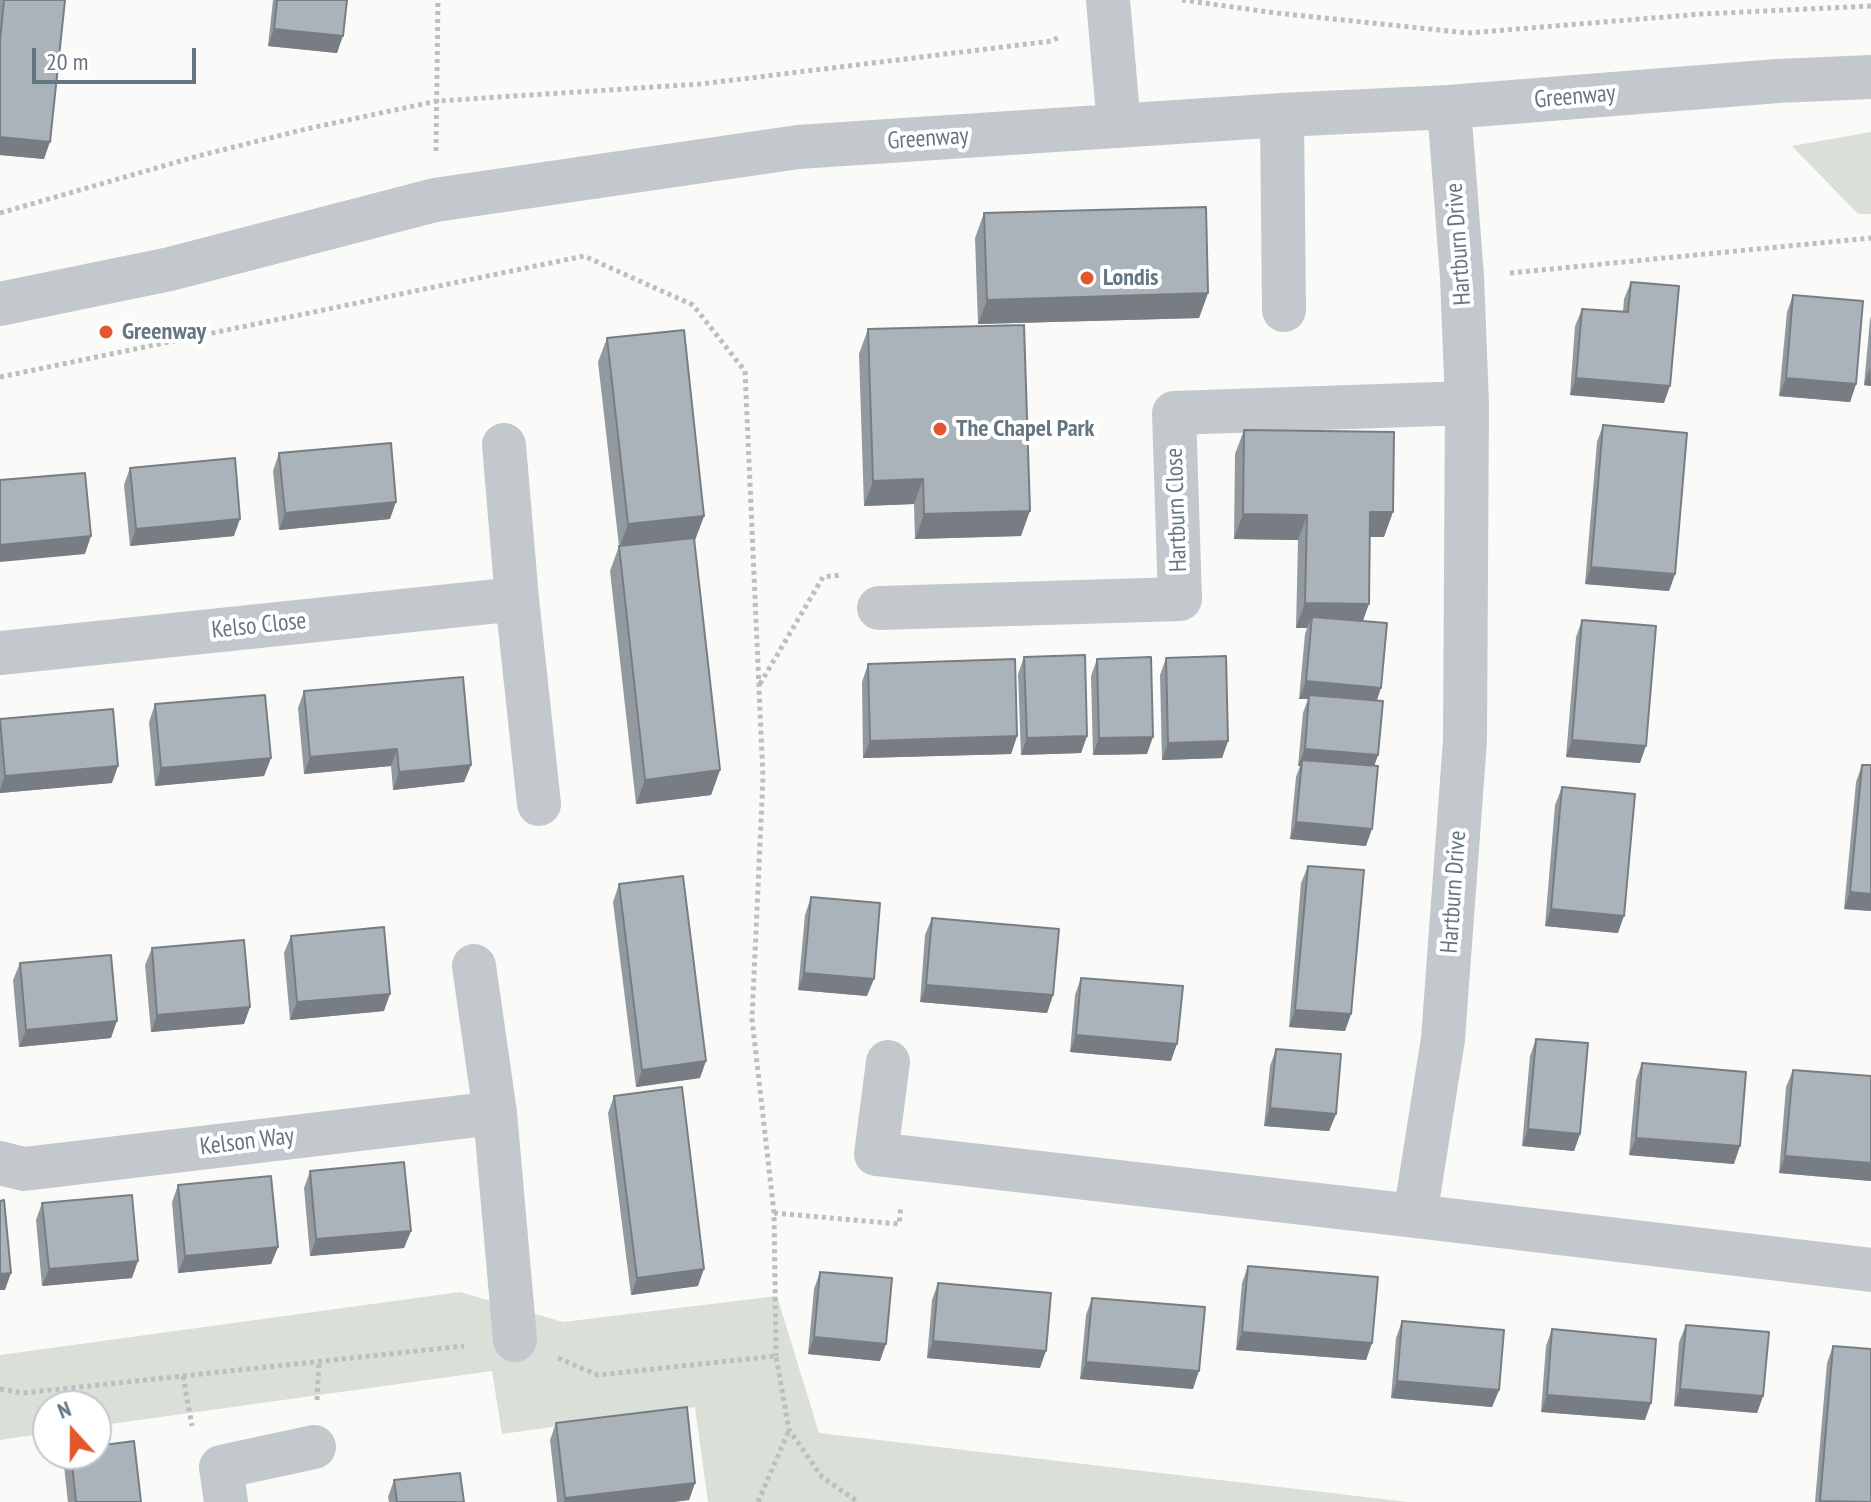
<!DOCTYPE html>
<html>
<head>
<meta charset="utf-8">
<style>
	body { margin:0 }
	#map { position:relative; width:1871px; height:1502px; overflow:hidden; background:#fafaf8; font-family:"PT Sans Narrow",sans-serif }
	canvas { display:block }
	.north { position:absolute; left:32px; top:1390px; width:80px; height:80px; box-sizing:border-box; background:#fff; border:2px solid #c1c8cd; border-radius:50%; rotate:339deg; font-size:22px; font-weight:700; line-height:32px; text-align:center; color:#657683 }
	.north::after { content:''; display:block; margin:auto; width:28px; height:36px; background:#e4572e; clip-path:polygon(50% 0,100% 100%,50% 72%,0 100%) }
	.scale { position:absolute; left:32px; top:48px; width:164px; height:36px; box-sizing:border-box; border:4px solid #657683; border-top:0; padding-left:10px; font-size:24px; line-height:28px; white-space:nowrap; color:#657683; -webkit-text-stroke:6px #fff; paint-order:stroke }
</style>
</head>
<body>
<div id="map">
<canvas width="1871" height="1502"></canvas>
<div class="north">N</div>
<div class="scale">20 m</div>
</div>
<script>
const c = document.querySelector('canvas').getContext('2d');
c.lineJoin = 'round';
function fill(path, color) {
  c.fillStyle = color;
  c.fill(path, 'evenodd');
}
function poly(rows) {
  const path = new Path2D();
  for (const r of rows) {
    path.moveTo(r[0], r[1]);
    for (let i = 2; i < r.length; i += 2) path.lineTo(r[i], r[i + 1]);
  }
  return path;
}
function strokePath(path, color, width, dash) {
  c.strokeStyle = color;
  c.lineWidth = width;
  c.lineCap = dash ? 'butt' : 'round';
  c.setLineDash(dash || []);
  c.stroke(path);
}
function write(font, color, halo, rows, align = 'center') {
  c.font = font + ' "PT Sans Narrow",sans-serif';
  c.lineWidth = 8;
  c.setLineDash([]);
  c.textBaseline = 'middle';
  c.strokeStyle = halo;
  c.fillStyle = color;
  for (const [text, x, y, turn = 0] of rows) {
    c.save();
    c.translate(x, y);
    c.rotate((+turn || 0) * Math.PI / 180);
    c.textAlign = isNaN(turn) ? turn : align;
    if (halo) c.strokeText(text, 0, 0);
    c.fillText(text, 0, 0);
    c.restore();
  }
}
fill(poly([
	[1871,132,1871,214,1858,214,1792,146],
	[460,1292,563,1322,777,1296,819,1433,1408,1502,708,1502,695,1407,502,1434,492,1371,96,1426,96,1406,48,1406,48,1433,0,1440,0,1355]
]), '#dadfd7');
strokePath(poly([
	[1182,0,1276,13,1468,33,1702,14,1871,6],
	[436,151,438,0],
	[0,213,198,156,306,129,437,101,701,84,1052,41,1059,37],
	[1510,273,1871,238],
	[0,377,584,256,693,305,745,371,763,778,752,1019,774,1213,776,1356],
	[760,684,823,577,841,575],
	[774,1213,899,1224,901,1206],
	[558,1358,598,1375,776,1356,789,1430,822,1477,858,1502],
	[183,1376,192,1426],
	[0,1389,23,1393,464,1346],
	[317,1400,319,1361],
	[758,1502,789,1430]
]), '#bbbfc2', 5, [4, 4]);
strokePath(poly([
	[1108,0,1119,126],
	[1449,107,1462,277,1467,403,1465,740,1443,1039,1415,1216,1871,1270],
	[1282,115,1284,310],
	[0,304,170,269,435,200,798,147,1282,115,1449,107,1778,81,1871,77],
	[504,445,517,599,539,804],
	[879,608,1180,599,1174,413,1467,403],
	[0,653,517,599],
	[474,966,495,1113,515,1340],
	[888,1062,876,1154,1415,1216],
	[0,1163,24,1169,495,1113],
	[226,1502,221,1467,314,1447]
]), '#c3c8cc', 44);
fill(poly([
	[0,0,65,0,44,159,0,155],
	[273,0,347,0,337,53,268,46],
	[984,213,1208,293,1199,318,978,324,975,238],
	[1631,282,1664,403,1570,395,1575,326,1582,309,1623,312,1624,299],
	[1793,295,1856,384,1850,402,1779,396,1787,312],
	[1871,316,1871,386,1864,385,1870,320],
	[868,329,1021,536,915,539,914,504,864,506,859,354],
	[607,338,704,516,695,540,694,540,720,770,711,795,636,804,610,571,619,546,598,362],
	[1603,425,1675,574,1669,591,1585,584,1597,442],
	[1244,430,1384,537,1370,537,1363,621,1376,701,1378,755,1374,766,1366,846,1290,839,1296,777,1300,766,1298,766,1303,713,1308,699,1299,699,1305,634,1307,628,1296,628,1298,540,1234,539,1235,454],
	[279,453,390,519,279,530,273,471],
	[130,468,234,536,130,546,124,485],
	[1582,620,1640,763,1566,757,1576,637],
	[1024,657,1087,736,1081,753,1021,755,1018,674],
	[1166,658,1228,741,1222,758,1162,760,1160,675],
	[1097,659,1147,754,1093,755,1091,676],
	[868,664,1017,736,1011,754,863,758,862,682],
	[304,691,471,765,464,782,393,790,391,766,304,774,298,708],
	[155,704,271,758,264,776,155,786,149,722],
	[0,719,112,783,0,793],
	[1862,765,1871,911,1844,909,1856,782],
	[1562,787,1618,933,1545,926,1555,805],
	[1308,866,1351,1014,1345,1031,1289,1027,1301,883],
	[619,884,700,1078,636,1087,613,902],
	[811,897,867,996,798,990,805,915],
	[932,918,1053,995,1047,1013,920,1002,925,935],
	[291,936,384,1011,290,1020,284,953],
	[152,948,250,1007,244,1024,151,1032,145,965],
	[20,963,111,1038,19,1047,13,980],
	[1081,978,1171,1061,1070,1052,1075,995],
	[1536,1039,1580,1134,1574,1151,1522,1146,1530,1056],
	[1276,1049,1336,1114,1329,1131,1264,1126,1270,1066],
	[1642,1063,1734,1164,1629,1155,1636,1080],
	[1793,1070,1871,1076,1871,1181,1779,1173,1786,1087],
	[614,1096,698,1286,631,1295,608,1113],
	[310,1171,411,1231,404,1248,310,1256,304,1188],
	[178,1185,278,1247,271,1264,178,1273,172,1202],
	[42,1203,132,1278,42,1286,36,1220],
	[1248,1266,1372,1343,1366,1360,1236,1350,1242,1283],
	[820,1272,880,1361,808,1354,814,1289],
	[938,1283,1040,1368,927,1358,932,1300],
	[1092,1298,1193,1389,1080,1379,1086,1315],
	[1402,1321,1499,1390,1492,1407,1391,1398,1396,1338],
	[1686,1325,1763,1396,1757,1413,1674,1406,1679,1342],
	[1552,1329,1645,1420,1541,1412,1546,1346],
	[1833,1346,1871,1502,1815,1502,1827,1363],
	[556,1423,695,1483,689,1500,673,1502,557,1502,550,1440],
	[68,1454,96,1454,141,1502,68,1502,64,1466],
	[394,1480,464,1502,389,1502,388,1497]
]), '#929a9f');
fill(poly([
	[274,29,343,36,337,53,268,46],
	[0,137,50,142,44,159,0,155],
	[1208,293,1199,318,978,324,987,300],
	[1870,368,1871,386,1864,385],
	[1576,378,1670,386,1664,403,1570,395],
	[1786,378,1856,384,1850,402,1779,396],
	[923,479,914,504,864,506,873,481],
	[396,502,390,519,279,530,285,513],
	[1030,511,1021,536,915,539,924,514],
	[1370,512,1393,512,1384,537,1361,537],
	[1243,514,1307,515,1298,540,1234,539],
	[704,516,695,540,619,549,628,524],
	[240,519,234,536,130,546,136,529],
	[91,536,85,554,0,562,0,545],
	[1591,567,1675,574,1669,591,1585,584],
	[1305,603,1369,604,1360,629,1312,617,1307,628,1296,628],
	[1306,681,1381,688,1375,706,1309,695,1308,699,1299,699],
	[1017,736,1011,754,863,758,870,741],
	[1087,736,1081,753,1021,755,1027,738],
	[1153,737,1147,754,1093,755,1099,738],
	[1572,740,1646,746,1640,763,1566,757],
	[1228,741,1222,758,1162,760,1168,743],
	[397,749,391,766,304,774,310,757],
	[1305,749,1378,755,1372,772,1302,760,1300,766,1298,766],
	[271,758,264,776,155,786,161,768],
	[471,765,464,782,393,790,399,772],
	[118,766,112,783,0,793,0,789,5,776],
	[720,770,711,795,636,804,645,780],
	[1296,822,1372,829,1366,846,1290,839],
	[1850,892,1871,894,1871,911,1844,909],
	[1551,909,1624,916,1618,933,1545,926],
	[804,973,874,979,867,996,798,990],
	[926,985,1053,995,1047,1013,920,1002],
	[390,994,384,1011,290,1020,297,1002],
	[250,1007,244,1024,151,1032,157,1015],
	[1295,1010,1351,1014,1345,1031,1289,1027],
	[117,1021,111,1038,19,1047,26,1030],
	[1076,1035,1177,1044,1171,1061,1070,1052],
	[706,1061,700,1078,636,1087,642,1070],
	[1270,1108,1336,1114,1329,1131,1264,1126],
	[1528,1129,1580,1134,1574,1151,1522,1146],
	[1636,1138,1740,1146,1734,1164,1629,1155],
	[1785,1156,1871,1163,1871,1181,1779,1173],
	[411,1231,404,1248,310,1256,316,1239],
	[278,1247,271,1264,178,1273,185,1256],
	[138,1261,132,1278,42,1286,49,1269],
	[704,1269,698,1286,631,1295,637,1278],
	[11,1273,5,1290,0,1290,0,1274],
	[1242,1332,1372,1343,1366,1360,1236,1350],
	[814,1337,886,1344,880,1361,808,1354],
	[933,1341,1046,1351,1040,1368,927,1358],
	[1086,1362,1199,1371,1193,1389,1080,1379],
	[1397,1381,1499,1390,1492,1407,1391,1398],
	[1680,1389,1763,1396,1757,1413,1674,1406],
	[1547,1395,1651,1403,1645,1420,1541,1412],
	[695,1483,689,1500,673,1502,564,1502,565,1498]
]), '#777d82');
const building = poly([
	[4,0,65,0,50,142,0,137,0,41,4,0],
	[277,0,347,0,343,36,274,29,277,0],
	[1206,207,1208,293,987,300,984,213,1206,207],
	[1631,282,1679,286,1670,386,1576,378,1582,309,1628,312,1631,282],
	[1793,295,1863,301,1856,384,1786,378,1793,295],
	[1024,325,1030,511,924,514,923,479,873,481,868,329,1024,325],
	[684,330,704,516,628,524,607,338,684,330],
	[1603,425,1687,433,1675,574,1591,567,1603,425],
	[1244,430,1394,432,1393,512,1370,512,1369,604,1305,603,1307,515,1243,514,1244,430],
	[391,443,396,502,285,513,279,453,391,443],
	[235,458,240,519,136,529,130,468,235,458],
	[85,473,91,536,0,545,0,480,85,473],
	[694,538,720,770,645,780,619,546,694,538],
	[1312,617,1387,623,1381,688,1306,681,1312,617],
	[1582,620,1656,626,1646,746,1572,740,1582,620],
	[1085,655,1087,736,1027,738,1024,657,1085,655],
	[1226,656,1228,741,1168,743,1166,658,1226,656],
	[1151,657,1153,737,1099,738,1097,659,1151,657],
	[1015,659,1017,736,870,741,868,664,1015,659],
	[463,677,471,765,399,772,397,749,310,757,304,691,463,677],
	[265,695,271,758,161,768,155,704,265,695],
	[1309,695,1383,701,1378,755,1305,749,1309,695],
	[113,709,118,766,5,776,0,719,113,709],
	[1302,760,1378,766,1372,829,1296,822,1302,760],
	[1862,765,1871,765,1871,894,1850,892,1862,765],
	[1562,787,1635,794,1624,916,1551,909,1562,787],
	[1308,866,1364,870,1351,1014,1295,1010,1308,866],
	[683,876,706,1061,642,1070,619,884,683,876],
	[811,897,880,903,874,979,804,973,811,897],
	[932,918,1059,929,1053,995,926,985,932,918],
	[384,927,390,994,297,1002,291,936,384,927],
	[244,940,250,1007,157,1015,152,948,244,940],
	[111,955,117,1021,26,1030,20,963,111,955],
	[1081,978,1183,986,1177,1044,1076,1035,1081,978],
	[1536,1039,1588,1043,1580,1134,1528,1129,1536,1039],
	[1276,1049,1341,1054,1336,1114,1270,1108,1276,1049],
	[1642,1063,1746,1072,1740,1146,1636,1138,1642,1063],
	[1793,1070,1871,1076,1871,1163,1785,1156,1793,1070],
	[682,1087,704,1269,637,1278,614,1096,682,1087],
	[404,1162,411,1231,316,1239,310,1171,404,1162],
	[271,1176,278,1247,185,1256,178,1185,271,1176],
	[132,1195,138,1261,49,1269,42,1203,132,1195],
	[4,1200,11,1273,0,1274,0,1201,4,1200],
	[1248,1266,1378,1277,1372,1343,1242,1332,1248,1266],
	[820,1272,892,1278,886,1344,814,1337,820,1272],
	[938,1283,1051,1293,1046,1351,933,1341,938,1283],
	[1092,1298,1205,1307,1199,1371,1086,1362,1092,1298],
	[1402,1321,1504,1330,1499,1390,1397,1381,1402,1321],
	[1686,1325,1769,1332,1763,1396,1680,1389,1686,1325],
	[1552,1329,1656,1339,1651,1403,1547,1395,1552,1329],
	[1833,1346,1871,1349,1871,1502,1820,1501,1833,1346],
	[687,1407,695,1483,565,1498,556,1423,687,1407],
	[134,1441,141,1502,76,1502,71,1454,96,1454,96,1446,134,1441],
	[460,1473,464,1502,397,1502,394,1480,460,1473]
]);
fill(building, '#aab3b9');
strokePath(building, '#777d82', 2);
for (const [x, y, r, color] of [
	[1087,278,8,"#e4572e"],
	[106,332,8,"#e4572e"],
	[940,429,8,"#e4572e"]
]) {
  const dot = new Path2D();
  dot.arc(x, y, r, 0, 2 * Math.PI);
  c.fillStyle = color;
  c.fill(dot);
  strokePath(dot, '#fff', 3);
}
write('24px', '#657683', '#fff', [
	["Greenway",1575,97,-5],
	["Greenway",928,139,-4],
	["Hartburn Drive",1459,244,-94],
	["Hartburn Close",1177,510,-92],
	["Kelso Close",259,626,-6],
	["Hartburn Drive",1454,892,-86],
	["Kelson Way",247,1142,-7]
]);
write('bold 24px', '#657683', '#fff', [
	["Londis",1103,278],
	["Greenway",122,332],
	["The Chapel Park",956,429]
], 'left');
</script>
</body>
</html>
